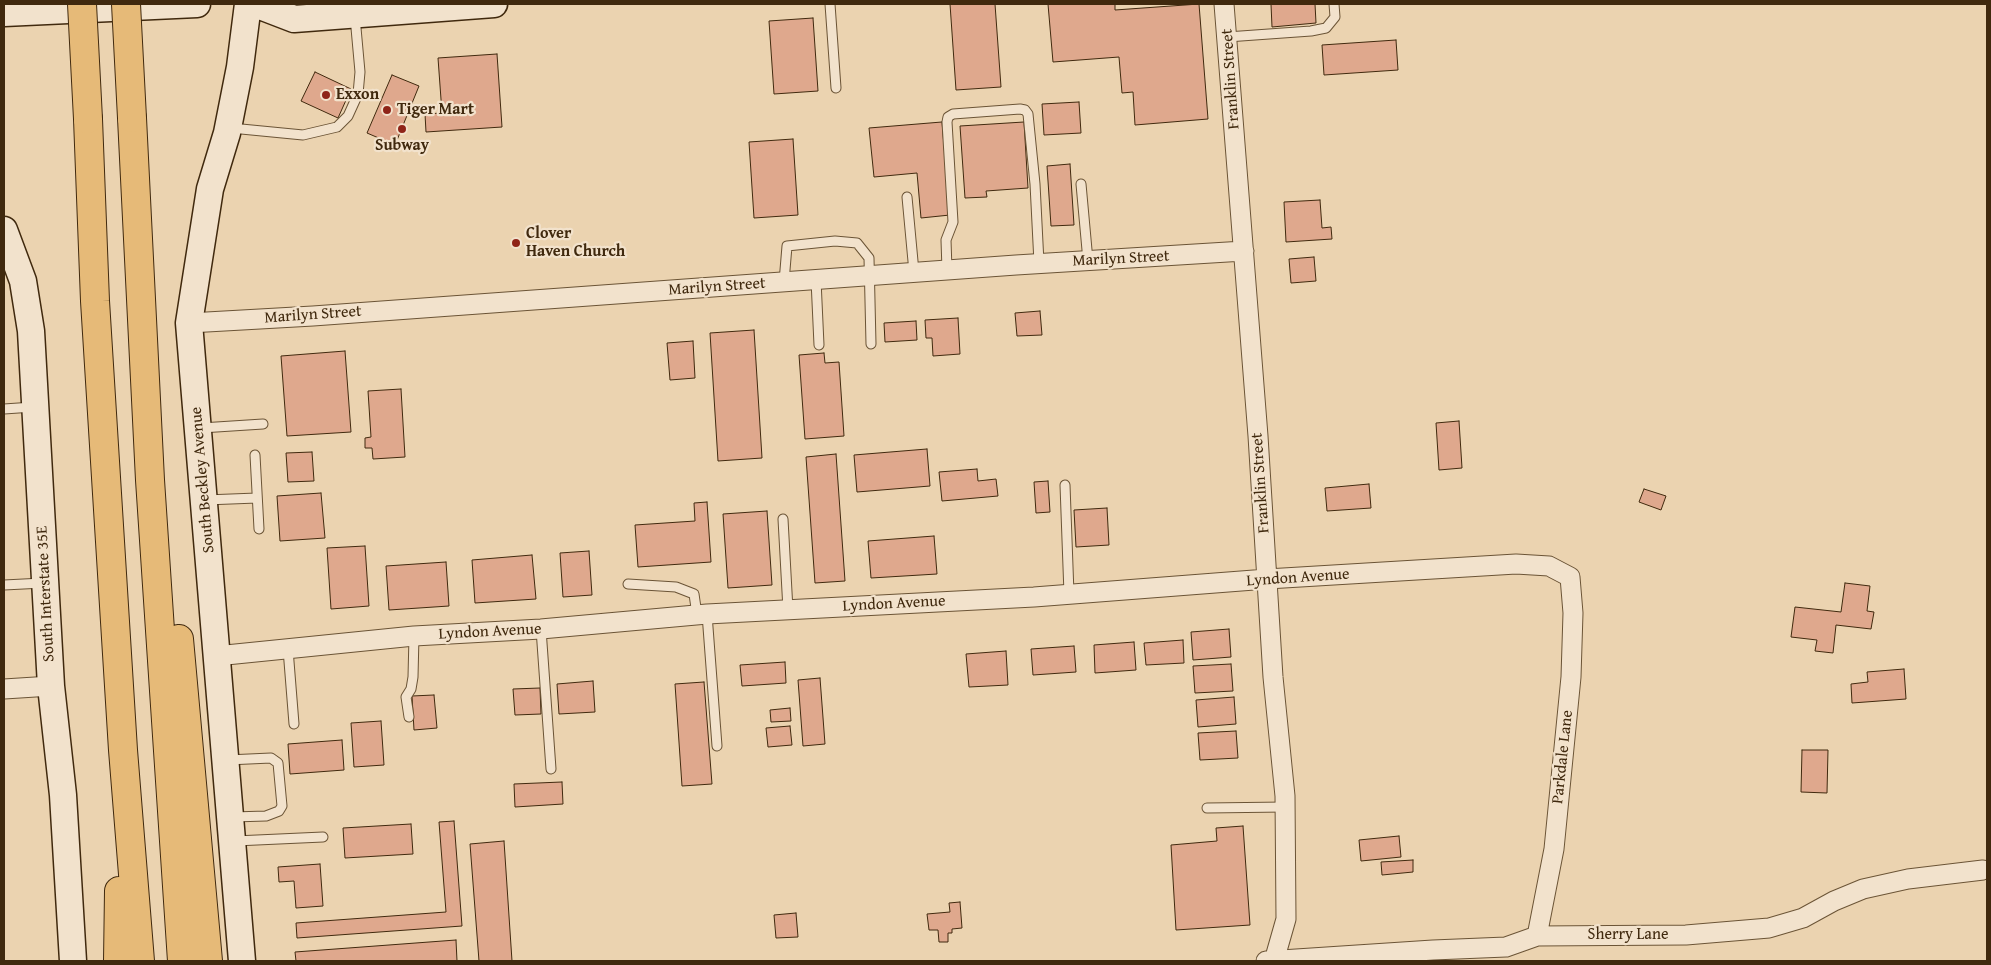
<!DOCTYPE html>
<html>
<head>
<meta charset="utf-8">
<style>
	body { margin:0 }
	#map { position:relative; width:1991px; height:965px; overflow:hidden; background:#ebd3b0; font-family:"Gentium Book Plus",serif }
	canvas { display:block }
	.frame { position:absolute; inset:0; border:5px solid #40290e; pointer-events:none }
</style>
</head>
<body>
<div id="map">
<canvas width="1991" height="965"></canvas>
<div class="frame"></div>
</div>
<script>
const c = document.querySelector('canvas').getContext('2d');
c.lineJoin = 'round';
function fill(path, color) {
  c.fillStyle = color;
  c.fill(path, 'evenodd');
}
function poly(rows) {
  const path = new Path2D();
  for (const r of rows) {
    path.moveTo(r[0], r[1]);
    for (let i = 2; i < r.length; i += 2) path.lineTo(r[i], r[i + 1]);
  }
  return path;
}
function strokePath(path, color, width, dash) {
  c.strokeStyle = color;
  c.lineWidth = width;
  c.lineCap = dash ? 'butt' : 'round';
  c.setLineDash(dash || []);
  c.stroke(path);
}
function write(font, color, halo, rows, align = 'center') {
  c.font = font + ' "Gentium Book Plus",serif';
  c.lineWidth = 4.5;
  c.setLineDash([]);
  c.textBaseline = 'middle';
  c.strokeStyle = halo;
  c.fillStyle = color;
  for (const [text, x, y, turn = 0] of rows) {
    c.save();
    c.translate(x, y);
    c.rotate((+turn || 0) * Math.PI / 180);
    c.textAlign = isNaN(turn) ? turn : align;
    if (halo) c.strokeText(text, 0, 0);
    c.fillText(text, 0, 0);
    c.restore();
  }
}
const building = poly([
	[950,4,995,4,1001,87,956,90,950,4],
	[1048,4,1115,4,1115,10,1199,4,1208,119,1135,125,1133,92,1122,93,1119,57,1053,62,1048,4],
	[1271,4,1315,4,1316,23,1272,27,1271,4],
	[813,18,818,91,774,94,769,21,813,18],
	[1396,40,1398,70,1324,75,1322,45,1396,40],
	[497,54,502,127,426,132,425,114,442,113,438,58,497,54],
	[315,72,351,89,338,118,301,101,315,72],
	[392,75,419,86,395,145,367,133,392,75],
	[1079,102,1081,133,1044,135,1042,104,1079,102],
	[942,122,950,215,921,218,917,173,874,177,869,128,942,122],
	[1024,122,1028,188,986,191,987,197,965,198,960,126,1024,122],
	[793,139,798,215,754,218,749,142,793,139],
	[1070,164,1074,225,1051,226,1047,166,1070,164],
	[1320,200,1322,228,1331,227,1332,239,1286,242,1284,202,1320,200],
	[1314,257,1316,281,1291,283,1289,259,1314,257],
	[1040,311,1042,335,1017,336,1015,313,1040,311],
	[958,318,960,354,933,356,932,338,926,338,925,320,958,318],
	[916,321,917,340,885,342,884,323,916,321],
	[754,330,762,458,718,461,710,333,754,330],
	[693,341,695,378,670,380,667,343,693,341],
	[345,351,351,432,287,436,281,356,345,351],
	[824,353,825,363,839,362,844,436,805,439,799,355,824,353],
	[401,389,405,457,373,459,372,448,365,448,365,438,371,437,368,391,401,389],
	[1459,421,1462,468,1439,470,1436,423,1459,421],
	[927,449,930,486,857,492,854,455,927,449],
	[312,452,314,481,288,482,286,453,312,452],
	[836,454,845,581,815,583,806,457,836,454],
	[977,469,978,481,996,479,998,496,942,501,939,472,977,469],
	[1048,481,1050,512,1036,513,1034,482,1048,481],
	[1369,484,1371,508,1327,511,1325,488,1369,484],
	[1644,489,1666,496,1661,510,1639,502,1644,489],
	[321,493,325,538,280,541,277,496,321,493],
	[707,502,711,562,638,567,635,525,695,521,694,503,707,502],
	[1107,508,1109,545,1076,547,1074,510,1107,508],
	[767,511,772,585,728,588,723,514,767,511],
	[934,536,937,574,871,578,868,541,934,536],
	[365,546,369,606,331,609,327,548,365,546],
	[589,551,592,595,563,597,560,553,589,551],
	[532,555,536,599,475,603,472,560,532,555],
	[446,562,449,606,389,610,386,566,446,562],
	[1845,583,1870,586,1867,611,1874,612,1871,629,1836,625,1833,653,1815,651,1817,640,1791,637,1795,607,1841,612,1845,583],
	[1229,629,1231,657,1193,660,1191,632,1229,629],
	[1183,640,1184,663,1146,665,1144,643,1183,640],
	[1134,642,1136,670,1095,673,1094,645,1134,642],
	[1074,646,1076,672,1033,675,1031,649,1074,646],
	[1006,651,1008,685,969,687,966,654,1006,651],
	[785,662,786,683,742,686,740,665,785,662],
	[1231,664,1233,691,1195,693,1193,666,1231,664],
	[1904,669,1906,699,1852,703,1851,684,1868,682,1867,672,1904,669],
	[820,678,825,744,803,746,798,680,820,678],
	[593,681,595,712,559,714,557,684,593,681],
	[704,682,712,784,682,786,675,684,704,682],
	[540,688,541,714,515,715,513,689,540,688],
	[434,695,437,728,414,730,412,696,434,695],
	[1234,697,1236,724,1198,727,1196,700,1234,697],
	[790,708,791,721,771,722,770,710,790,708],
	[381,721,384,765,354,767,351,723,381,721],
	[790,726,792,745,768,747,766,728,790,726],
	[1236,731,1238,758,1200,760,1198,733,1236,731],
	[342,740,344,770,290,774,288,744,342,740],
	[1802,750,1828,750,1827,793,1801,792,1802,750],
	[562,782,563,804,515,807,514,784,562,782],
	[454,821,462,926,297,938,296,923,446,912,439,822,454,821],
	[411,824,413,854,345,858,343,828,411,824],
	[1243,826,1250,925,1176,930,1171,845,1217,841,1216,828,1243,826],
	[1399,836,1401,857,1361,861,1359,840,1399,836],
	[504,841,512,961,479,961,470,844,504,841],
	[1413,860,1413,872,1382,875,1381,862,1413,860],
	[320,864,323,906,296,908,294,881,279,882,278,867,320,864],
	[960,902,962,928,952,929,952,933,948,933,948,942,939,942,938,930,929,930,927,914,950,912,949,903,960,902],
	[796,913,798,937,776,938,774,915,796,913],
	[456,940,457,961,296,961,295,952,456,940]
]);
fill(building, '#dfa88d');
strokePath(building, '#40290e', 1);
const lane = poly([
	[830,4,836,88],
	[1227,37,1311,31,1326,28,1335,17,1334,4],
	[231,128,303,135,337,127,348,116,358,94,360,72,355,17],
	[1081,184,1088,261],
	[907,197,914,272],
	[947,270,946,240,953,222,947,122,948,117,953,114,1020,109,1025,110,1028,114,1035,184,1039,263],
	[816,280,819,345],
	[784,282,787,246,835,241,857,243,869,258,871,344],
	[4,409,33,407],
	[201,428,263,424],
	[255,455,259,529],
	[1065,485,1069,594],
	[205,500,257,498],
	[783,519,788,610],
	[628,584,676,587,694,594,697,615],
	[4,585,43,583],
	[707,614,717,746],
	[541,629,551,769],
	[288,649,294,724],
	[409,717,406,697,411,689,413,677,414,636],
	[227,760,271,758,278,763,282,806,279,811,266,816,233,817],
	[1207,808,1285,807],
	[235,841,323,837]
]);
const street = poly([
	[1224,4,1258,436,1273,677,1285,796,1286,919,1274,961],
	[189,323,313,316,1016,265,1244,251],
	[216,656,414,636,541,629,707,614,1034,597,1267,579,1516,564,1549,566,1570,577,1573,613,1571,677,1554,849,1537,936],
	[4,689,51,686],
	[1266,961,1433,950,1506,947,1537,936,1686,935,1769,928,1803,918,1834,901,1863,889,1908,879,1983,870]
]);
const secondary = poly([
	[255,4,294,19,494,4],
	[4,13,197,4],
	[4,230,23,281,31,331,51,686,63,795,73,961],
	[242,961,189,323,210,189,227,133,240,67,248,4]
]);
const highway = poly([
	[132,118,150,480,182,961],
	[88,119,95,301,123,750,140,961],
	[179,639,208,961],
	[118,961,119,891]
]);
strokePath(lane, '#6b5436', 11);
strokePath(street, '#6b5436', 21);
strokePath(secondary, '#40290e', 29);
strokePath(highway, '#40290e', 30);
strokePath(lane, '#f2e2cc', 9);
strokePath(street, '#f2e2cc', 19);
strokePath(secondary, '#f2e2cc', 26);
strokePath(highway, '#e6ba78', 28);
const highwayBridge = poly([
	[82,4,88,119],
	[126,4,132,118]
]);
strokePath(highwayBridge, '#40290e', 30, []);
strokePath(highwayBridge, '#e6ba78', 28);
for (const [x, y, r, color] of [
	[326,95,5,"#8f2418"],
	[387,110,5,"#8f2418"],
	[402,129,5,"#8f2418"],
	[516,243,5,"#8f2418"]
]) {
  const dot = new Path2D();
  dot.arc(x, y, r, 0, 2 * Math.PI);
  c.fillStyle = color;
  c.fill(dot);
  strokePath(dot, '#f2e2cc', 2);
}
write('16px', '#40290e', '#f2e2cc', [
	["Franklin Street",1231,79,-94],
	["Marilyn Street",1121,259,-3],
	["Marilyn Street",717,287,-4],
	["Marilyn Street",313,315,-4],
	["South Beckley Avenue",203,480,-95],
	["Franklin Street",1261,483,-94],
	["Lyndon Avenue",1298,578,-4],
	["South Interstate 35E",46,594,-93],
	["Lyndon Avenue",894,604,-3],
	["Lyndon Avenue",490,632,-3],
	["Parkdale Lane",1563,757,-84],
	["Sherry Lane",1628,935]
]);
write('bold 16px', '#40290e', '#f2e2cc', [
	["Exxon",336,95],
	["Tiger Mart",397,110],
	["Subway",402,146,"center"],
	["Clover",526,234],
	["Haven Church",526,252]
], 'left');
</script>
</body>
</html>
